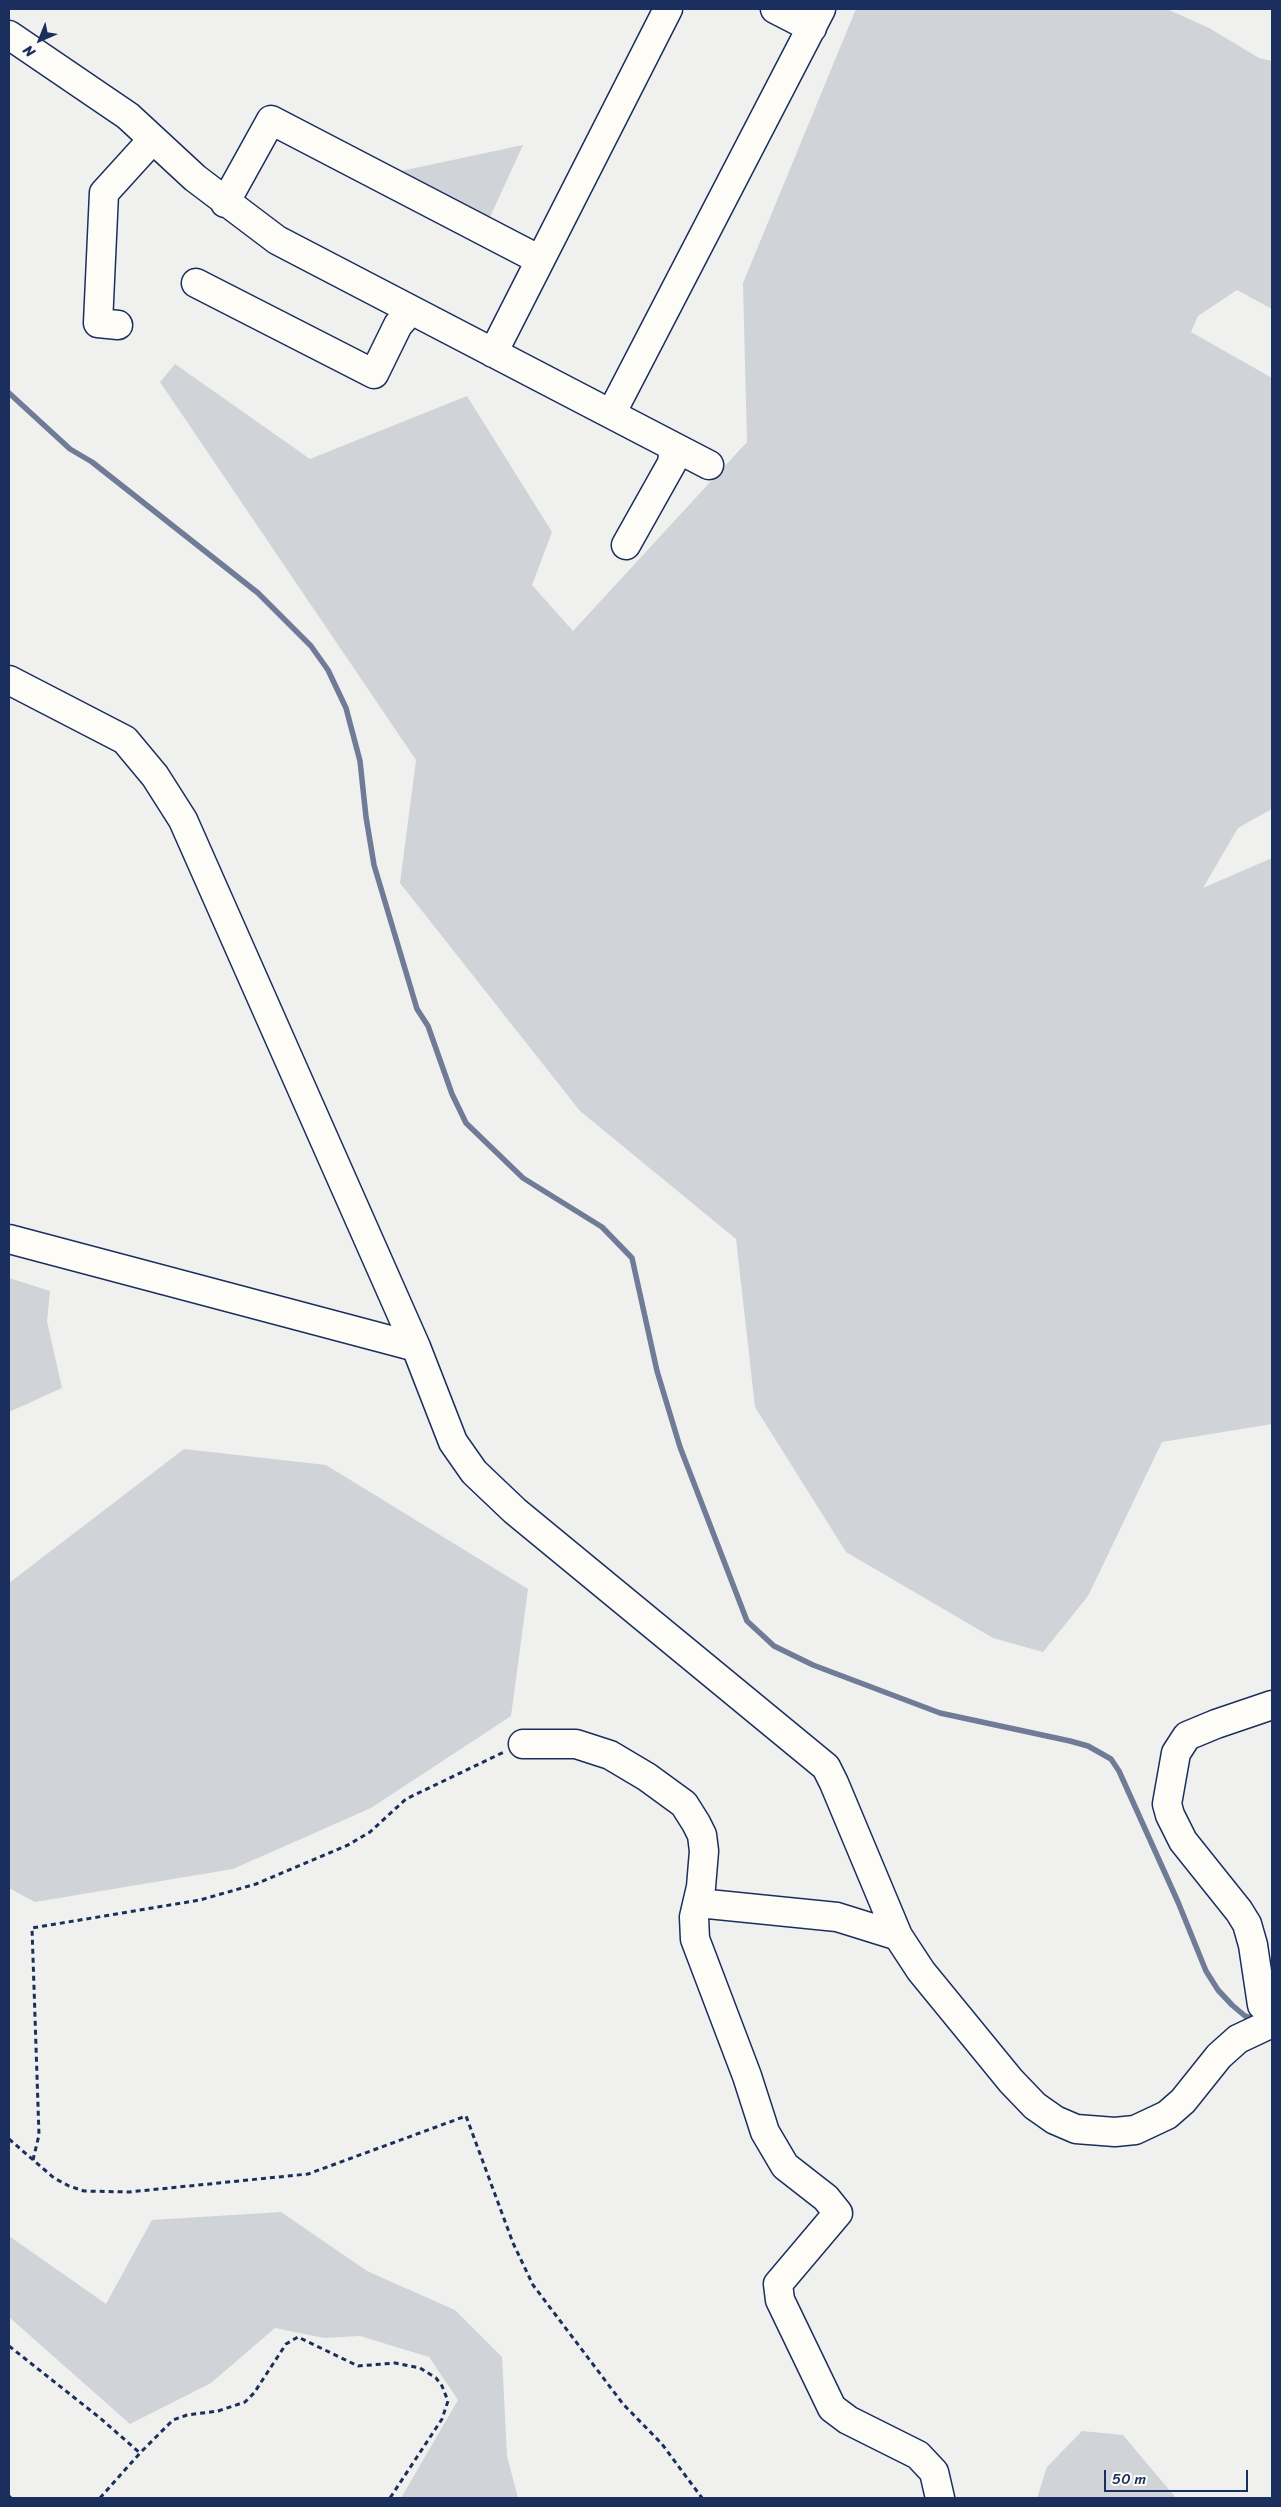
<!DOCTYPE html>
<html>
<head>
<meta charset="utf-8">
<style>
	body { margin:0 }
	#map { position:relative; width:1281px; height:2507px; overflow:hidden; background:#f0f0ee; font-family:Sriracha,sans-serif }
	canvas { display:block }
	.frame { position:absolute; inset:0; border:10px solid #1b2f5e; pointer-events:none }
	.north { position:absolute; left:15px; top:15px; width:50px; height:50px; -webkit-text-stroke:4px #fdfcf7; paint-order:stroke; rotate:224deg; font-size:14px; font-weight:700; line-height:20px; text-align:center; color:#1b2f5e }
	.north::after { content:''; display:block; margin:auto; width:18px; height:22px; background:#1b2f5e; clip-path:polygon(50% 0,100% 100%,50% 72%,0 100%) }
	.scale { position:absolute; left:1104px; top:2470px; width:144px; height:22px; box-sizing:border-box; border:2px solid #1b2f5e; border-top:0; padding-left:6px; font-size:15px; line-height:18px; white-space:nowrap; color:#1b2f5e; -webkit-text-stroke:4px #fdfcf7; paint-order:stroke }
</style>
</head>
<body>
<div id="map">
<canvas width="1281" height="2507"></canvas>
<div class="frame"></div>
<div class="north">N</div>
<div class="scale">50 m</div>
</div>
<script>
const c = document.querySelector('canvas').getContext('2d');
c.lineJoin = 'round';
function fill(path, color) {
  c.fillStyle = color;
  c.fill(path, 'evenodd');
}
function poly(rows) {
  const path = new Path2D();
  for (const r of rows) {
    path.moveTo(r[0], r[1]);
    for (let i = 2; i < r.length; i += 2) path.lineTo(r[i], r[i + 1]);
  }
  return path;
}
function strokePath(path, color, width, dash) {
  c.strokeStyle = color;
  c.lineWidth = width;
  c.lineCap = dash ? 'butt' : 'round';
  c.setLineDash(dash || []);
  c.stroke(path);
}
fill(poly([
	[856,9,1167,9,1209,28,1259,58,1272,61,1272,309,1237,290,1198,316,1191,332,1272,378,1272,809,1238,828,1203,888,1272,858,1272,1424,1162,1442,1088,1596,1043,1652,993,1638,846,1552,755,1407,736,1239,580,1111,400,883,416,760,160,382,175,364,310,459,467,396,552,532,532,585,573,631,747,442,743,283],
	[523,145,490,217,401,171],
	[9,1278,50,1291,47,1321,62,1388,9,1412],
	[184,1449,326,1465,528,1589,511,1716,371,1808,233,1869,35,1902,9,1888,9,1583],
	[281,2212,367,2271,455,2310,502,2357,507,2456,518,2498,401,2498,458,2400,429,2357,360,2336,324,2338,275,2328,211,2383,130,2424,9,2317,9,2236,106,2304,152,2220],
	[1082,2431,1123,2435,1176,2498,1037,2498,1047,2467]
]), '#d0d3d8');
strokePath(poly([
	[9,393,70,449,92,462,258,593,311,646,328,670,346,708,360,761,366,817,374,865,417,1009,428,1026,452,1094,466,1123,523,1178,602,1227,632,1258,657,1371,680,1447,747,1621,774,1646,813,1665,940,1713,1070,1741,1088,1746,1111,1759,1119,1771,1178,1902,1206,1971,1218,1990,1232,2005,1245,2016,1258,2020]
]), '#6f7b97', 5.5);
const minor = poly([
	[775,9,812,28],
	[9,35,128,116,195,178,277,240,611,414,821,9],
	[225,203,271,120,540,260],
	[196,283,374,374,398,325,411,310],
	[118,325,98,323,104,193,153,139],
	[493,353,668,9],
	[611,414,709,465],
	[626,545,672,463,674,447],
	[9,680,125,740,155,776,183,820,416,1347,453,1442,474,1472,515,1511,826,1767,834,1783,898,1936,921,1971,1011,2081,1035,2106,1055,2120,1076,2129,1115,2132,1135,2130,1167,2115,1183,2101,1219,2056,1238,2039,1272,2023],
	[9,1239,416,1347],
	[1272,1705,1216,1724,1187,1736,1176,1753,1167,1804,1170,1815,1183,1841,1239,1911,1247,1924,1253,1945,1262,2005,1272,2009],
	[523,1744,576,1744,610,1755,647,1777,684,1804,696,1823,702,1835,704,1851,701,1887,694,1917,695,1939,747,2076,765,2132,785,2166,826,2198,838,2213,778,2284,780,2300,832,2408,848,2420,918,2455,934,2472,940,2498],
	[698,1903,837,1917,898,1936]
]);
strokePath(minor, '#1b2f5e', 31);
strokePath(poly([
	[9,2139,54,2178,69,2186,84,2191,129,2192,308,2174,466,2116,513,2243,533,2285,623,2404,662,2444,702,2498],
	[33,2160,39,2135,32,1928,200,1900,256,1884,348,1845,370,1832,406,1799,504,1752],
	[9,2346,100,2418,140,2453],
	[9,2496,11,2498],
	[100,2498,140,2453,173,2420,187,2415,218,2411,245,2402,254,2393,286,2344,298,2337,358,2366,395,2363,420,2368,436,2378,442,2386,448,2401,442,2419,390,2498]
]), '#1b2f5e', 3, [5, 4]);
strokePath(minor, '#fdfcf7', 28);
</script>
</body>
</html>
